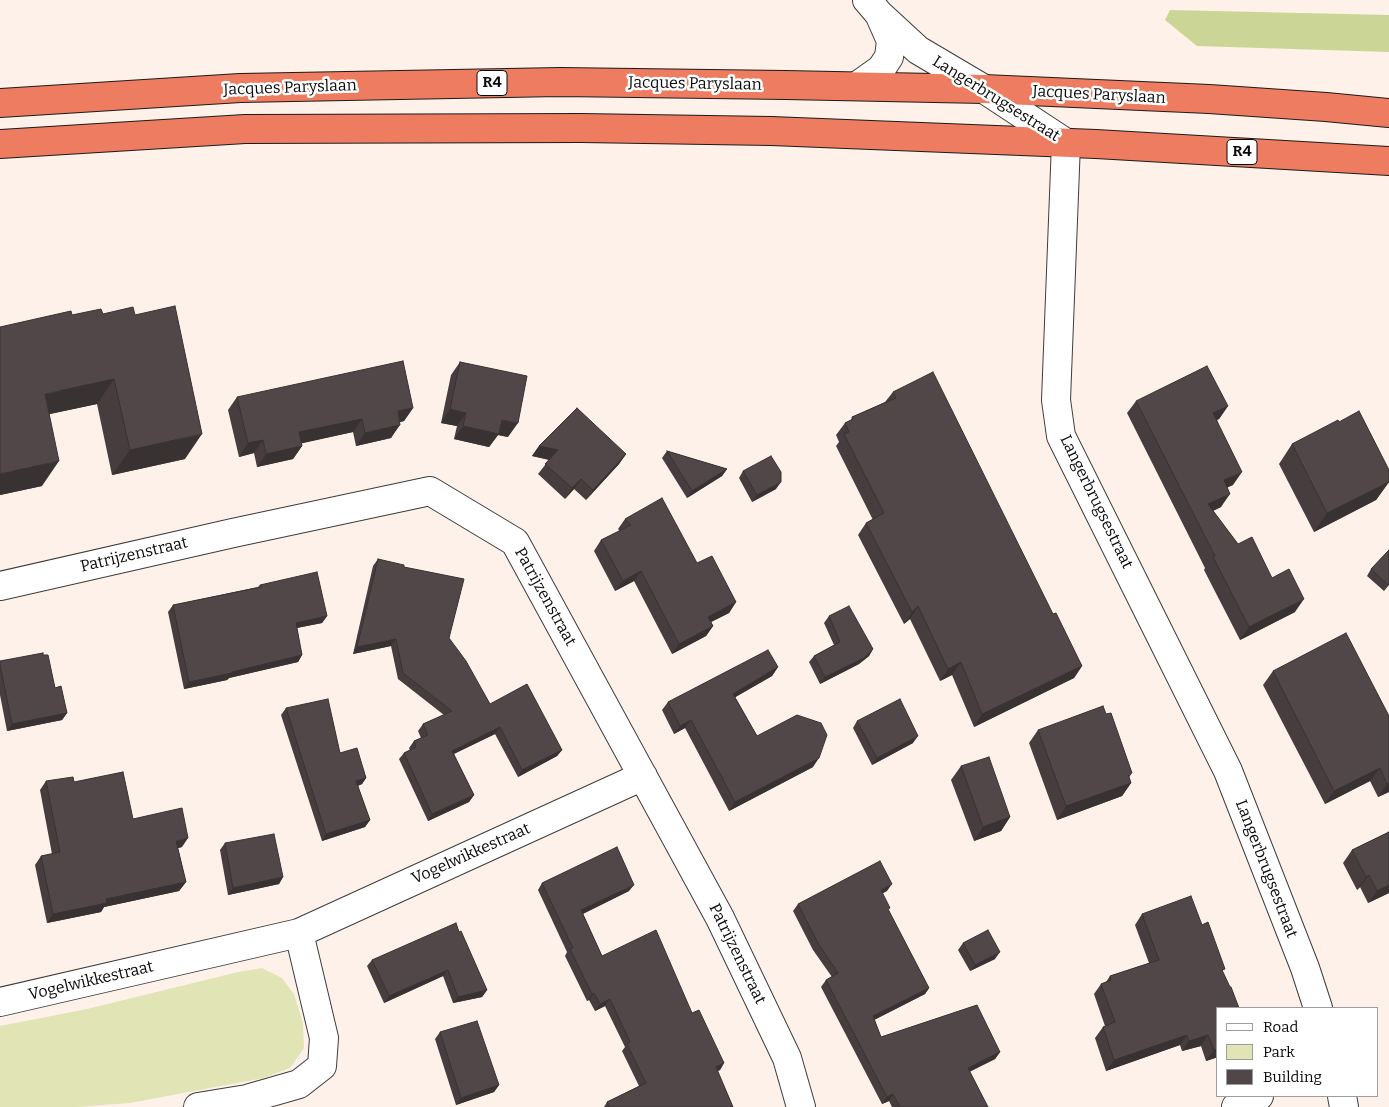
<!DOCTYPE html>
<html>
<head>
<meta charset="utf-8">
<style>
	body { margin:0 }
	#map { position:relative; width:1389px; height:1107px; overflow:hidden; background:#fef1e9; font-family:Bitter,serif }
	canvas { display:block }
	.legend { position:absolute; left:1216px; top:1007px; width:162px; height:90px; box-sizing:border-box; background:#fff; border:1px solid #9d9d9d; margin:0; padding:6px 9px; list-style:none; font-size:15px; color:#0a0a0a }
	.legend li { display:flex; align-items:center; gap:10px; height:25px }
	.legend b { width:25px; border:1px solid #9d9d9d }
</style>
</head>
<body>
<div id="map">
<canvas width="1389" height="1107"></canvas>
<ul class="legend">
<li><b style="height:6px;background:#fff"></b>Road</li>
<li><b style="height:14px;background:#e1e5b5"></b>Park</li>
<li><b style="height:14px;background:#524748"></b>Building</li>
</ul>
</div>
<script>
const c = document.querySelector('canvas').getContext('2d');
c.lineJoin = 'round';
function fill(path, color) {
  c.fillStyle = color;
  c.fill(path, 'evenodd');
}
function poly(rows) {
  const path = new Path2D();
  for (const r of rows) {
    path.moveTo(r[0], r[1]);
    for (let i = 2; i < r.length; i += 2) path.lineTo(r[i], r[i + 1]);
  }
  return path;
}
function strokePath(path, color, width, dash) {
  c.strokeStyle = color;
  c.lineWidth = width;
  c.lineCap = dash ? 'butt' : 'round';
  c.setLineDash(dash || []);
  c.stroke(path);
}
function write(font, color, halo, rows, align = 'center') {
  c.font = font + ' Bitter,serif';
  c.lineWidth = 5;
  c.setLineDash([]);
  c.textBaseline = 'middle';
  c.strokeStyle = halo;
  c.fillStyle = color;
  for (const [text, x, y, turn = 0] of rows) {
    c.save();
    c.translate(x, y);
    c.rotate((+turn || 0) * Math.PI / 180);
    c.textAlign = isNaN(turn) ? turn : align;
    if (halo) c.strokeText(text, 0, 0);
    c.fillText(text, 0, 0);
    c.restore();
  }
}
fill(poly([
	[262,968,282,978,294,994,303,1023,304,1048,290,1068,264,1078,130,1103,78,1107,0,1107,0,1026,87,1009,238,972]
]), '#e1e5b5');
fill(poly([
	[1170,10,1389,15,1389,52,1197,46,1165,20]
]), '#cbd596');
const minor = poly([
	[867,0,879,14,918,50,984,89,1066,143,1056,400,1061,436,1228,771,1305,968,1318,1008],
	[857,86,881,69,889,57,891,41,880,16],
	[0,586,233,533,430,491,515,542,720,918,787,1058,801,1107],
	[0,1002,299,933,643,776],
	[1342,1096,1344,1107],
	[198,1107,247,1099,299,1084,322,1066,324,1038,299,933],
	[1236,1107,1259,1096]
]);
const trunk = poly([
	[0,103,240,88,560,82,785,85,984,89,1209,99,1326,107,1389,113],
	[0,144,245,129,581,128,771,131,1096,144,1389,161]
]);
strokePath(minor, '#3d3d3d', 30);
strokePath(trunk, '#1b1b1b', 30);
strokePath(minor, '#fff', 28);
strokePath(trunk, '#ee7c60', 28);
fill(poly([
	[103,314,135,315,185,459,112,475,97,404,49,414,42,486,0,495],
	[460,362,508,437,498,435,489,447,454,439,457,426,441,423,451,375],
	[893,392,1053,614,1082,666,1074,678,974,727,952,675,940,681,910,619,904,624,858,535,866,523,873,520,836,446,839,442,836,435,845,423,851,420,852,417,885,402],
	[237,397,413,408,404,421,400,422,391,438,356,446,353,432,301,443,302,446,293,459,257,467,254,453,239,457,228,410],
	[1136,401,1228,406,1219,419,1217,420,1233,485,1227,487,1221,507,1213,511,1238,544,1272,578,1295,612,1240,640,1204,570,1205,568,1127,413],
	[1339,422,1389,470,1389,482,1376,500,1314,532,1279,464,1292,444],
	[539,446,626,454,619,464,586,500,574,489,565,499,538,474,549,460,532,456],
	[667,451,727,469,722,476,687,498,662,458],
	[743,471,776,489,752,502,739,478],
	[625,519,697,563,736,602,729,613,711,622,713,626,706,636,672,654,634,581,615,591,594,551,601,540,620,531,618,529],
	[1389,550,1389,585,1384,591,1367,576,1371,569],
	[378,559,404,567,490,704,562,750,557,756,518,777,495,734,454,754,474,795,469,802,428,821,399,759,404,753,410,750,409,748,414,741,421,738,418,731,423,724,444,715,398,679,391,646,353,654,373,566],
	[260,585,327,616,322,623,297,628,302,655,298,662,229,678,227,680,184,689,168,612,173,605,258,587],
	[829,616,873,649,869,656,859,664,820,684,809,662,814,656,834,645,824,623],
	[43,655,55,688,67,713,62,720,7,731,0,695,0,661],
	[778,667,772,676,735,697,757,736,813,767,729,811,685,728,674,734,662,710,668,702],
	[1273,671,1389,716,1389,792,1378,797,1370,781,1325,804,1263,685],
	[286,708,340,753,366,778,362,784,358,786,370,820,365,827,322,841,281,715],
	[857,721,913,743,872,765,853,728],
	[1038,730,1129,777,1131,783,1122,796,1057,820,1029,743],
	[961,766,1010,817,1001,831,974,841,951,780],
	[46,781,74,782,133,819,182,847,178,848,186,882,179,891,104,907,101,912,47,923,35,865,41,856,52,854,40,790],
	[1389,832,1389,893,1368,903,1360,887,1357,890,1343,863,1352,850],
	[225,843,283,877,279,884,228,895,220,850],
	[542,883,629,891,583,914,602,956,692,1013,724,1063,720,1070,717,1071,733,1107,604,1107,607,1102,639,1086,622,1051,625,1047,605,1006,595,1011,589,1000,587,1001,565,956,567,952,538,890],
	[887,891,882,893,888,910,929,988,925,994,874,1020,881,1037,1000,1052,995,1059,969,1072,988,1107,892,1107,889,1101,882,1104,821,987,826,980,832,977,813,950,793,911,798,904],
	[1142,914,1202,925,1223,971,1218,1008,1218,1057,1206,1061,1201,1046,1182,1051,1180,1045,1106,1071,1095,1038,1103,1027,1105,1026,1094,994,1101,984,1106,982,1110,976,1149,963,1135,925],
	[459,932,487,990,482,997,453,1003,443,976,384,1003,367,966,372,960],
	[963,943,995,959,970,971,958,950],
	[440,1032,499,1085,494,1092,456,1105,435,1039]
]), '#473d3e');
fill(poly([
	[114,379,97,404,27,419,45,394],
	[1228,406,1219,419,1204,426,1213,413],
	[413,408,404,421,388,425,398,411],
	[450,409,466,413,457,426,441,423],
	[362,419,353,432,290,446,299,432],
	[502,420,518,423,508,437,498,435,489,447,454,439,463,426],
	[400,425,391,438,356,446,365,433],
	[202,434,185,459,112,475,130,450],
	[263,440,254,453,239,457,248,443],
	[302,446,293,459,257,467,266,454],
	[539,446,558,450,551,460,532,456],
	[626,454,619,464,586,500,593,490],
	[59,461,42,486,0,495,0,474],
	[727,469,722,476,687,498,692,491],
	[1242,472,1233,485,1215,493,1224,480],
	[581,479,574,489,565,499,572,488],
	[781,482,776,489,752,502,757,495],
	[1389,482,1376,500,1314,532,1327,513],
	[1230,494,1221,507,1199,517,1208,504],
	[641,571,634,581,615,591,623,581],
	[1304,599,1295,612,1240,640,1249,627],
	[736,602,729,613,701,627,708,617],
	[918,606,910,619,904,624,912,612],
	[327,616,322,623,291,629,296,623],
	[713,626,706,636,672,654,679,644],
	[396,639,391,646,353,654,357,647],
	[873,649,869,656,859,664,820,684,825,677],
	[302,655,298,662,229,678,227,680,184,689,189,682],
	[961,662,952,675,940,681,948,669],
	[1082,666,1074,678,974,727,982,714],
	[778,667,772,676,727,702,733,694],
	[67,713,62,720,7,731,12,724],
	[691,720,685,728,674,734,680,726],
	[500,727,495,734,447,757,452,751],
	[918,736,913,743,872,765,877,758],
	[562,750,557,756,518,777,522,770],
	[819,758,813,767,729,811,735,802],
	[1380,768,1370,781,1325,804,1334,791],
	[1132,773,1123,786,1131,783,1122,796,1057,820,1066,806],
	[366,778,362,784,351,788,356,781],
	[1389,783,1389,792,1378,797,1387,784],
	[474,795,469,802,428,821,432,814],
	[1010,817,1001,831,974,841,983,827],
	[370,820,365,827,322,841,326,834],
	[188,838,182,847,170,850,176,841],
	[1369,875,1360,887,1357,890,1366,877],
	[283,877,279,884,228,895,233,888],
	[186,882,179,891,104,907,101,912,47,923,53,914,106,899],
	[892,884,887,891,876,897,881,890],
	[634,885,629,891,576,917,581,910],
	[1389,885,1389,893,1368,903,1377,891],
	[1000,952,995,959,970,971,975,965],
	[448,970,443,976,384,1003,389,996],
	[929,988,925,994,868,1023,873,1016],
	[487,990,482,997,453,1003,458,997],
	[594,993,589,1000,587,1001,592,994],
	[610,999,605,1006,595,1011,600,1004],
	[1187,1035,1180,1045,1106,1071,1114,1060],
	[1208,1035,1201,1046,1182,1051,1189,1041],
	[1218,1049,1218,1057,1206,1061,1214,1050],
	[1000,1052,995,1059,963,1075,968,1068],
	[724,1063,720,1070,711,1074,716,1067],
	[499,1085,494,1092,456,1105,461,1098],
	[893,1094,889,1101,882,1104,887,1097]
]), '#393232');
const building = poly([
	[175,306,202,434,130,450,114,379,45,394,59,461,0,474,0,327,71,311,72,315,101,309,103,314,133,307,135,315,175,306],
	[403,361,413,408,398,411,400,425,365,433,362,419,299,432,302,446,266,454,263,440,248,443,237,397,403,361],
	[460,362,527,376,518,423,502,420,499,434,463,426,466,413,450,409,460,362],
	[1207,366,1228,406,1213,413,1242,472,1224,480,1230,494,1208,504,1238,544,1252,537,1272,578,1289,569,1304,599,1249,627,1213,557,1215,556,1136,401,1207,366],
	[933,372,1053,614,1056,613,1082,666,982,714,961,662,948,669,918,606,912,612,866,523,884,513,844,434,849,432,845,423,853,419,852,417,896,398,893,392,933,372],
	[577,408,626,454,593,490,581,479,572,488,545,464,558,450,539,446,577,408],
	[1359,411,1389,470,1389,482,1327,513,1292,444,1338,420,1339,422,1359,411],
	[667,451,727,469,692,491,667,451],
	[771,456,781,472,781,482,757,495,743,471,771,456],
	[662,498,697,563,712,556,736,602,708,617,713,626,679,644,641,571,623,581,601,540,631,525,625,519,662,498],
	[1389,550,1389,584,1388,585,1371,569,1389,550],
	[378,559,404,565,404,567,464,579,449,638,466,661,490,704,527,684,562,750,522,770,500,727,452,751,474,795,432,814,404,753,416,747,414,741,428,735,423,724,452,711,403,673,396,639,357,647,378,559],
	[317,572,327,616,296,623,302,655,232,672,232,673,189,682,173,605,261,587,260,585,317,572],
	[849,606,873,649,864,658,825,677,814,656,840,642,829,616,849,606],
	[1346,633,1389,716,1389,783,1387,784,1380,768,1334,791,1273,671,1346,633],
	[768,650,778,667,733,694,757,736,797,715,821,723,827,735,819,758,735,802,691,720,680,726,668,702,768,650],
	[43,653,43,655,48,655,55,688,61,686,67,713,12,724,0,665,0,661,43,653],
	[328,699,340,753,357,748,366,778,356,781,370,820,326,834,286,708,328,699],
	[900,699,918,736,877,758,857,721,900,699],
	[1103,706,1106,714,1111,713,1132,773,1128,774,1131,783,1066,806,1038,730,1103,706],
	[989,757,1010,817,983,827,961,766,989,757],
	[123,772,133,819,182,808,188,838,176,841,186,882,106,899,107,903,53,914,41,856,60,852,46,781,73,777,74,782,123,772],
	[1389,832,1389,885,1377,891,1369,875,1366,877,1352,850,1389,832],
	[274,834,283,877,233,888,225,843,274,834],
	[617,847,634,885,581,910,602,956,656,930,692,1013,699,1010,724,1063,716,1067,733,1107,610,1107,607,1102,646,1083,627,1044,630,1042,610,999,600,1004,594,993,592,994,570,949,573,948,542,883,617,847],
	[880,861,892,884,881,890,890,908,888,909,929,988,873,1016,881,1037,977,1005,1000,1052,968,1068,988,1107,900,1107,893,1094,887,1097,826,980,838,973,818,943,798,904,880,861],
	[1191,896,1202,925,1208,922,1225,969,1222,970,1230,987,1231,987,1239,1008,1218,1008,1218,1049,1214,1050,1208,1035,1189,1041,1187,1035,1114,1060,1103,1027,1115,1022,1101,984,1111,980,1110,976,1159,960,1142,914,1191,896],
	[456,923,459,932,461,931,487,990,458,997,448,970,389,996,372,960,456,923],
	[988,930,1000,952,975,965,963,943,988,930],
	[477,1021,499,1085,461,1098,440,1032,477,1021]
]);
fill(building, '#524748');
strokePath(building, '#393232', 1);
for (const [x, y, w] of [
	[492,83,30],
	[1242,152,30]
]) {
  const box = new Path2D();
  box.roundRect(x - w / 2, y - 12.5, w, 25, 4);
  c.fillStyle = '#fff';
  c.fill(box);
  strokePath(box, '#0a0a0a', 1);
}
write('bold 15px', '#0a0a0a', null, [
	["R4",492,83],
	["R4",1242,152]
]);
write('16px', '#0a0a0a', '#fff', [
	["Jacques Paryslaan",695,84,1],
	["Jacques Paryslaan",290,88,-2],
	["Jacques Paryslaan",1099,95,3],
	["Langerbrugsestraat",996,99,32],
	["Langerbrugsestraat",1096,502,64],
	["Patrijzenstraat",134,555,-13],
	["Patrijzenstraat",545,597,61],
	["Vogelwikkestraat",471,854,-24],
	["Langerbrugsestraat",1266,869,69],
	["Patrijzenstraat",737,954,64],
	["Vogelwikkestraat",91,981,-13]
]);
</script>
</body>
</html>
